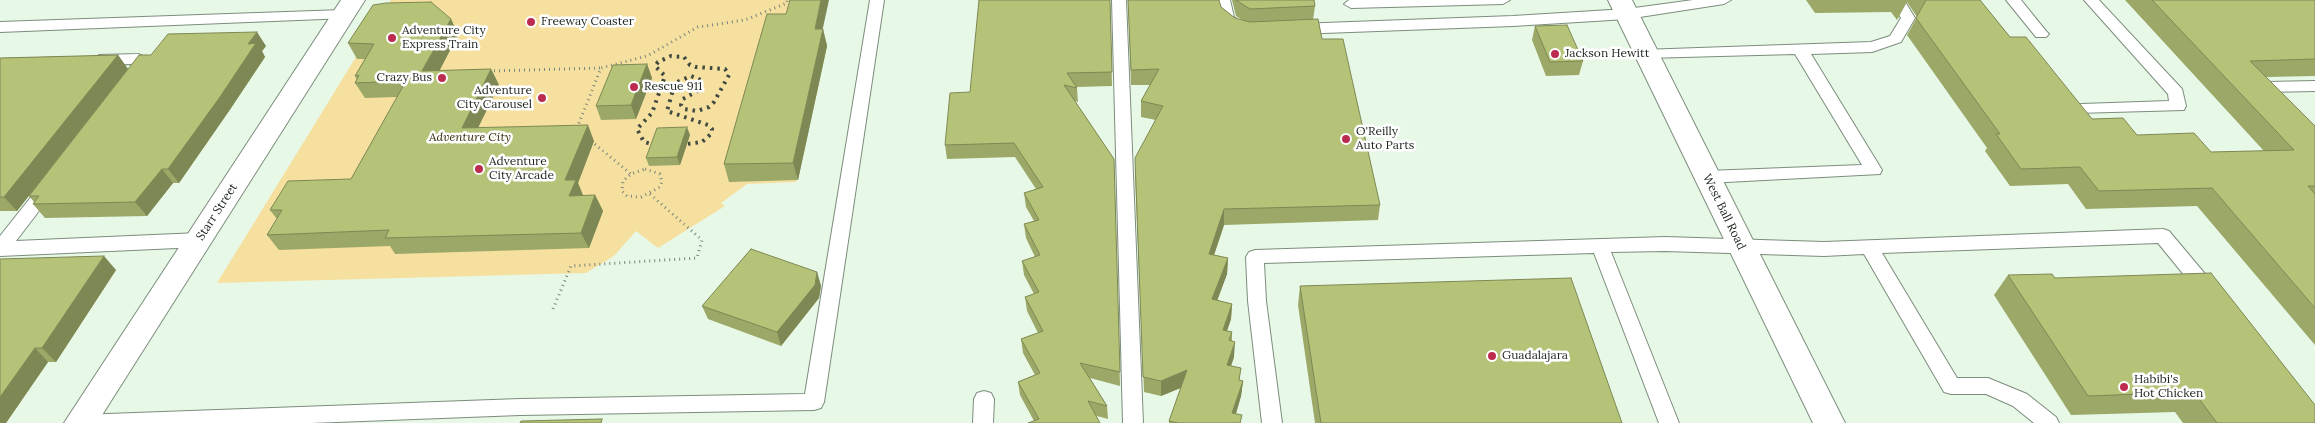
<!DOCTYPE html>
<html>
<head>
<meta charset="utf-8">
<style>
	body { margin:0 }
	canvas { display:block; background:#e7f8e7 }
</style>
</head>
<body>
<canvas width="2315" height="423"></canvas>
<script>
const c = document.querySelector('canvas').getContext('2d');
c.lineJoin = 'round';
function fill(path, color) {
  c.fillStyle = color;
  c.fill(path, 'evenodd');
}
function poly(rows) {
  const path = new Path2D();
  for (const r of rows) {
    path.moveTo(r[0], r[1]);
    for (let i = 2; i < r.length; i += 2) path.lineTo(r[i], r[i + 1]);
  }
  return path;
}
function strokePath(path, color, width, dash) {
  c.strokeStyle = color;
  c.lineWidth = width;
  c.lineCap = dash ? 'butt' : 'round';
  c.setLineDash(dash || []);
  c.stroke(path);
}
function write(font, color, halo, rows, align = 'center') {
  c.font = font + ' Lora,serif';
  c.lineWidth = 5;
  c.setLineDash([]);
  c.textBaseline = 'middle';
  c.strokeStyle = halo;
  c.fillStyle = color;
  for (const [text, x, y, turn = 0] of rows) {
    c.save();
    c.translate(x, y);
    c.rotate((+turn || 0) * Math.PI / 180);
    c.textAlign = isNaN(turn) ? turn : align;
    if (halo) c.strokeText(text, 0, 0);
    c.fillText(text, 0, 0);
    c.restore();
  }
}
fill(poly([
	[391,0,810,0,824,51,796,182,747,184,721,203,725,206,658,248,636,231,614,256,586,273,217,283]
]), '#f6e09f');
const lane = poly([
	[870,0,884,0,824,402,821,408,814,410,520,415,310,423,70,423,73,417,80,415,520,399,805,394,870,0],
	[1112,0,1126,0,1143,423,1123,423,1112,0],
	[1216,0,1230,0,1234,17,1244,25,1247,28,1244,31,1234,31,1222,22,1216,0],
	[1510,0,1503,4,1351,8,1344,4,1349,0,1510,0],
	[1693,0,1731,0,1724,4,1627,19,1513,26,1297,34,1289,29,1297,24,1513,16,1627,9,1693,0],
	[1890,0,1904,0,1915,18,1901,42,1872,52,1811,54,1882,170,1880,174,1707,183,1701,181,1698,177,1701,173,1707,171,1862,165,1795,54,1646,58,1638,53,1641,50,1871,42,1890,36,1901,18,1890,0],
	[2006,0,2021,0,2046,31,2049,34,2046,37,2036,37,2006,0],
	[2084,0,2099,0,2182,89,2186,106,2184,110,2076,113,2074,109,2076,105,2082,104,2169,101,2168,94,2084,0],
	[343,10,350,15,348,18,0,32,0,22,343,10],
	[138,54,143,56,148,67,138,82,132,83,126,82,124,78,132,67,131,64,99,65,91,60,99,55,138,54],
	[2315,81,2315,91,2266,92,2260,91,2258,87,2260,83,2266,82,2315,81],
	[49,180,55,182,58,186,16,241,199,233,205,235,208,240,205,245,199,247,0,256,0,236,43,182,49,180],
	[2163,229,2169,231,2216,287,2218,292,2216,297,2209,299,2202,297,2158,243,1882,253,1957,378,1988,378,2027,394,2056,417,2059,423,2034,423,2013,406,1986,394,1951,394,1944,392,1864,254,1824,256,1665,251,1611,252,1679,423,1659,423,1594,253,1264,263,1266,301,1282,423,1262,423,1248,301,1246,257,1249,252,1255,250,1665,237,1824,242,2163,229],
	[984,391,991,393,994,399,993,423,973,423,974,399,977,393,984,391]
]);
const street = poly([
	[341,0,365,0,97,423,64,423,341,0]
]);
const primary = poly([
	[1608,0,1632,0,1845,423,1813,423,1608,0]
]);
strokePath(lane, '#7d8d7d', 2);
strokePath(street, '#7d8d7d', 2);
strokePath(primary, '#7d8d7d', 2);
strokePath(poly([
	[489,71,601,68],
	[577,128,601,68,647,56,698,27,745,20,787,3,787,0],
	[591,141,631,174],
	[645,169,660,174,662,182,660,187,641,197,627,196,622,191,623,181,631,174,645,169],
	[553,309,571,266,697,258,702,240,650,194]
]), '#7b867b', 3, [1, 4]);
fill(lane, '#fff');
fill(street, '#fff');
fill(primary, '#fff');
strokePath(poly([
	[656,145,644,142,637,129,652,113,665,76,655,66,658,62,671,56,684,57,690,65,696,67,725,69,729,75,714,102,709,107,697,111,684,109,681,105,683,99,701,89,701,80,691,76,675,83,667,111,708,125,712,129,712,133,702,142,687,144]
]), '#404940', 4, [2.5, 5]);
fill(poly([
	[1110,0,1112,86,1076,87,1077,88,1078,102,1075,101,1114,159,1120,386,1090,378,1107,406,1108,419,1097,416,1034,421,1020,395,1018,382,1035,375,1023,353,1021,339,1038,333,1027,311,1025,297,1034,294,1024,275,1022,261,1035,257,1026,238,1024,224,1034,221,1026,207,1024,193,1036,189,1015,157,947,159,945,145],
	[1128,0,1221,7,1235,18,1244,21,1236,16,1232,0,1314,0,1315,6,1313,20,1322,39,1380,205,1378,220,1224,225,1214,255,1228,258,1227,274,1217,300,1232,304,1231,319,1227,331,1232,332,1232,341,1234,357,1231,366,1240,381,1243,381,1241,396,1236,414,1241,423,1169,423,1169,421,1181,388,1161,396,1144,392,1135,174,1156,120,1141,117,1141,101,1150,85,1131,85],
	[1806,0,1980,0,2010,37,2092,119,2137,135,2211,152,2264,151,2125,0,2315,0,2315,76,2266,77,2315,126,2315,345,2197,206,2086,209,2068,184,2010,186,1985,151,1987,148,1907,35,1917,17,1907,2,1897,20,1891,12,1815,13],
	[451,19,458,35,439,71,491,69,499,85,478,128,594,141,578,183,583,196,595,195,603,211,589,248,395,254,390,246,279,250,267,235,277,219,270,210,351,179,397,97,365,98,355,83,357,80,355,76,365,59,357,59,348,43],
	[1535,26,1583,61,1579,75,1546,76,1532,40],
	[823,29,827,46,798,180,729,182,724,164],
	[266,46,262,51,265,57,229,111,179,183,173,183,147,216,45,218,33,204,34,202,29,196,151,55],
	[118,55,128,69,17,211,0,211,0,58],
	[647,64,652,78,636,119,601,120,596,106],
	[690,135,680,165,649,166,646,158],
	[0,259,116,270,56,362,48,362,6,423,0,423],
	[817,272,821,286,819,298,781,346,708,319,702,306],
	[2008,275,2055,278,2315,423,2183,423,2175,412,2071,415,1994,295],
	[1300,286,1622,423,1315,423,1298,305]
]), '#9ba867');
fill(poly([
	[821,0,829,0,819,46,815,29],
	[451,19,458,35,431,87,422,71],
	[823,29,827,46,798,180,793,163],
	[257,32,266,46,262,51,265,57,229,111,179,183,168,169,248,44],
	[118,55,128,69,17,211,4,197],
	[647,64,652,78,636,119,631,105],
	[491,69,499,85,470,144,462,128],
	[588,125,594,141,578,183,583,195,577,212,569,196,565,180],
	[687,127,690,135,680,165,677,157],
	[162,169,173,183,147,216,135,202],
	[595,195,603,211,589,248,581,233],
	[1224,209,1224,225,1209,270,1209,254],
	[104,256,116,270,56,362,42,348],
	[1228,258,1227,274,1212,315,1212,299],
	[817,272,821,286,819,298,781,346,777,332],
	[1232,304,1231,319,1222,345,1223,330],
	[1235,342,1234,357,1226,380,1227,365],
	[35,348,48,362,6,423,0,423,0,397],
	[1187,370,1187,385,1161,396,1161,381],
	[1243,381,1241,396,1233,423,1232,413]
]), '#7e8854');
const building = poly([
	[790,0,821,0,815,29,823,29,793,163,724,164,767,14,786,14,790,0],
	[979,0,1110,0,1112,72,1067,73,1077,88,1064,85,1114,159,1120,372,1080,363,1107,406,1088,401,1100,423,1028,423,1039,419,1018,382,1040,373,1021,339,1043,331,1025,297,1039,292,1022,261,1040,255,1024,224,1039,220,1024,193,1043,187,1014,143,945,145,950,93,970,92,979,0],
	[1128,0,1219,0,1221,7,1235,18,1250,22,1318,19,1322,39,1343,39,1380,205,1224,209,1209,254,1228,258,1212,299,1232,304,1223,330,1232,332,1229,340,1235,342,1227,365,1241,368,1239,380,1243,381,1232,413,1242,415,1240,423,1178,423,1169,421,1187,370,1161,381,1143,377,1135,158,1163,106,1141,101,1159,69,1131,70,1128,0],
	[1236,0,1314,0,1315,6,1250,9,1236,0],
	[1926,0,1980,0,2010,37,2026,37,2092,119,2123,118,2137,135,2194,133,2211,152,2294,150,2152,0,2315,0,2315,59,2250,61,2315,126,2315,186,2308,186,2315,194,2315,308,2212,188,2099,191,2080,167,2021,169,1996,134,2000,134,1916,18,1926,0],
	[431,2,451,19,422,71,491,69,462,128,588,125,565,180,576,180,569,196,595,195,581,233,385,238,389,230,267,235,282,210,270,210,288,181,351,179,406,81,355,83,359,75,355,76,374,44,348,43,373,5,386,3,431,2],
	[1567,25,1583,61,1550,62,1535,26,1567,25],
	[257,32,248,44,256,43,220,97,168,169,162,169,135,202,33,204,39,196,29,196,139,55,151,55,168,34,257,32],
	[118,55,4,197,0,197,0,58,118,55],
	[647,64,631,105,596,106,613,65,647,64],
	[687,127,677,157,646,158,657,128,687,127],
	[751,249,817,272,815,285,777,332,702,306,751,249],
	[104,256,42,348,35,348,0,397,0,259,104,256],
	[2211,273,2315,405,2315,423,2217,423,2194,392,2088,396,2008,275,2052,274,2055,278,2211,273],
	[1571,278,1622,423,1321,423,1300,286,1571,278],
	[602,419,601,423,520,423,521,421,602,419]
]);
fill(building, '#b4c378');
strokePath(building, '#7e8854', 1);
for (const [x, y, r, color] of [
	[531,22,5,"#bc2c50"],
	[392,38,5,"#bc2c50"],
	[1555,54,5,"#bc2c50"],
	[442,78,5,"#bc2c50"],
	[634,87,5,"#bc2c50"],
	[542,98,5,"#bc2c50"],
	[1346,139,5,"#bc2c50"],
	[479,169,5,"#bc2c50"],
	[1492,356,5,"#bc2c50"],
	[2124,387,5,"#bc2c50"]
]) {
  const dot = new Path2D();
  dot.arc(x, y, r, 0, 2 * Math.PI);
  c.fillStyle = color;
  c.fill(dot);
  strokePath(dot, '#fff', 2);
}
write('12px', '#1e251e', '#fff', [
	["Freeway Coaster",541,22],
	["Adventure City",402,31],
	["Express Train",402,45],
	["Jackson Hewitt",1565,54],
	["Crazy Bus",432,78,"right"],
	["Rescue 911",644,87],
	["Adventure",532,91,"right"],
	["City Carousel",532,105,"right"],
	["O'Reilly",1356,132],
	["Auto Parts",1356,146],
	["Adventure",489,162],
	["City Arcade",489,176],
	["Guadalajara",1502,356],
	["Habibi's",2134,380],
	["Hot Chicken",2134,394]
], 'left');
write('italic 12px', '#382d0b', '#fff', [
	["Adventure City",470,138]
]);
write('12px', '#1e251e', '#fff', [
	["Starr Street",217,212,-57],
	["West Ball Road",1724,212,64]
]);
</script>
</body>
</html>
